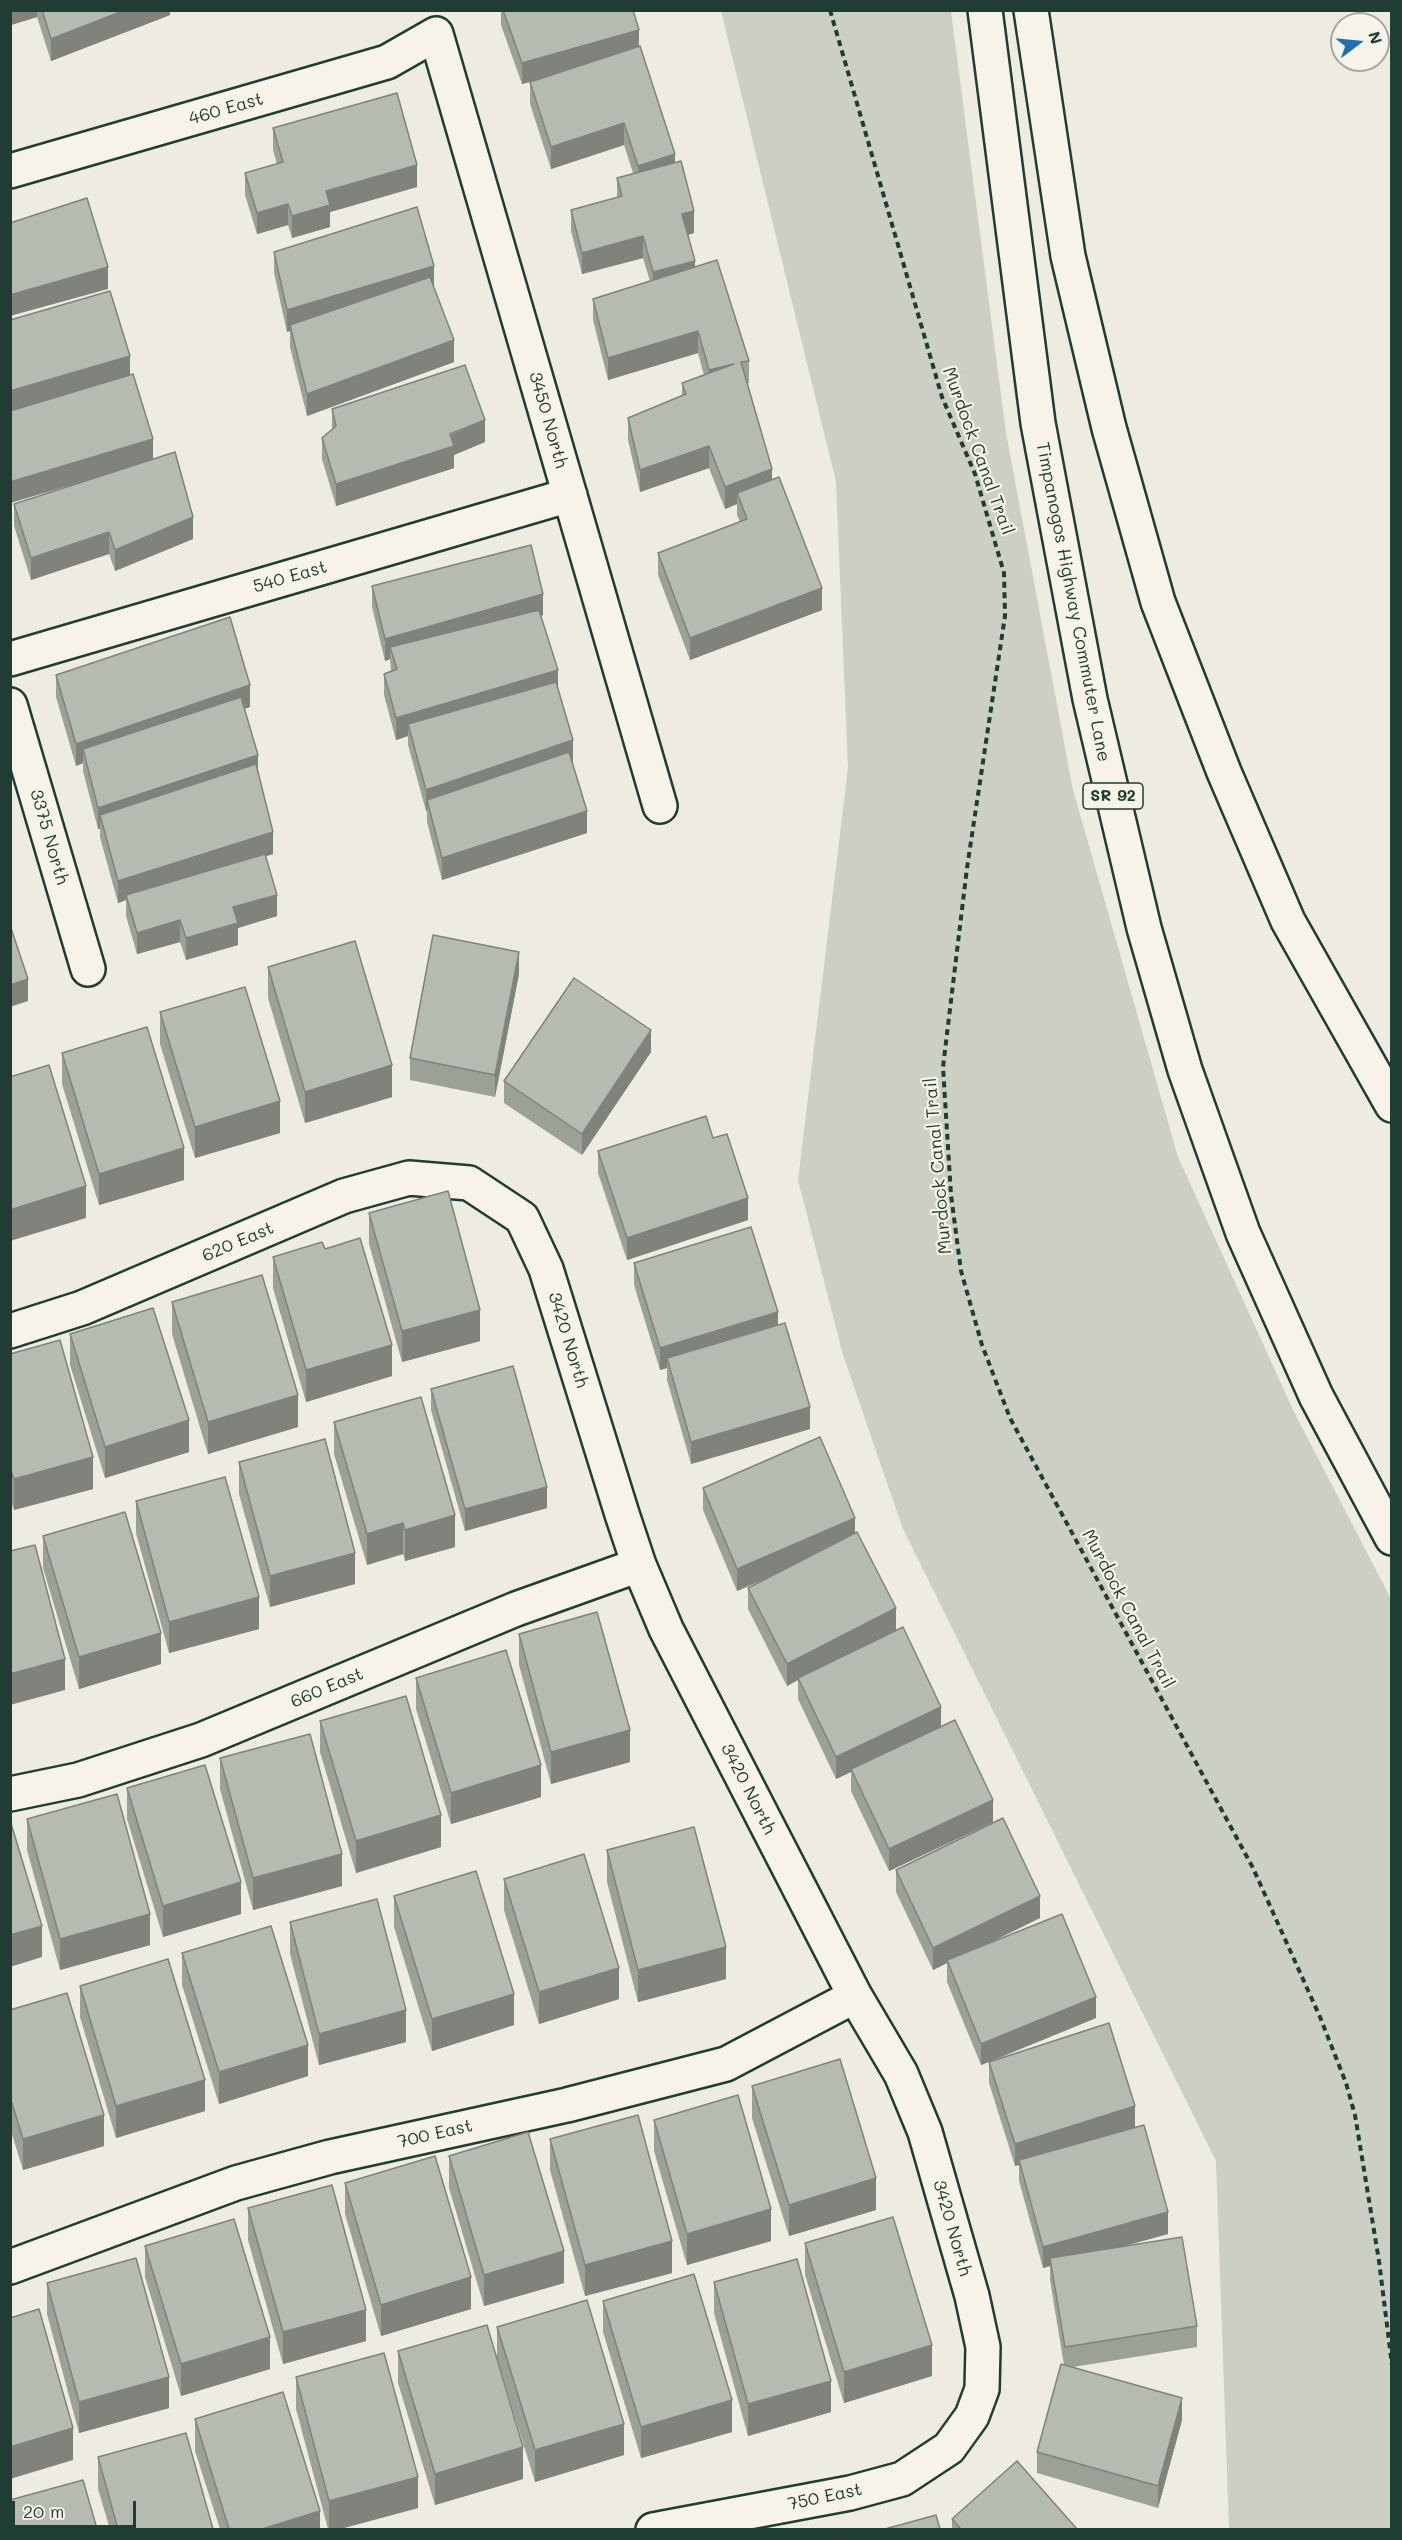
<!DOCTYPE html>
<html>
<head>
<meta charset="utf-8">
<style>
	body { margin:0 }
	#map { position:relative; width:1402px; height:2540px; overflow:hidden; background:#eeece1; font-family:Mali,sans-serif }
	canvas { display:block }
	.frame { position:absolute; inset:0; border:12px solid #1f3d34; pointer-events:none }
	.north { position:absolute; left:1330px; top:12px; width:60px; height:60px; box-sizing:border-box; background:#f7f3e8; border:2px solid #a1aaa0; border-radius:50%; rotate:74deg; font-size:16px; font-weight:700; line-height:24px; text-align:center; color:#1f3d34 }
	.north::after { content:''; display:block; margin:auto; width:21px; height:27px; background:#1f6fb2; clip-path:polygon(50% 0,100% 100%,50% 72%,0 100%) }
	.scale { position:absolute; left:12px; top:2501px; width:124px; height:27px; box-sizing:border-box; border:3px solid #1f3d34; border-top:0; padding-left:8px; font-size:18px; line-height:21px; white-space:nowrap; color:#1f3d34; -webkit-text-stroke:4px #f7f3e8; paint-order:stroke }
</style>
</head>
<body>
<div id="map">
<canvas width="1402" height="2540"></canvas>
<div class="frame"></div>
<div class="north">N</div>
<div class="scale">20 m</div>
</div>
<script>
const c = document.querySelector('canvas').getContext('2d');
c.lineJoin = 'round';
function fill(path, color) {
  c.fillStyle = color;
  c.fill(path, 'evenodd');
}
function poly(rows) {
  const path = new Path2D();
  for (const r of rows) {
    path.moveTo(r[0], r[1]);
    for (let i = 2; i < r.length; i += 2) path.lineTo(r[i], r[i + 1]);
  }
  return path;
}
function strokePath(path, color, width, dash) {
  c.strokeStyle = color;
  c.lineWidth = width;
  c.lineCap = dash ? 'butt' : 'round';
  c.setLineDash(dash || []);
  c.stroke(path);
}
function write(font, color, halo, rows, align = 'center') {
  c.font = font + ' Mali,sans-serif';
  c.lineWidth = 4.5;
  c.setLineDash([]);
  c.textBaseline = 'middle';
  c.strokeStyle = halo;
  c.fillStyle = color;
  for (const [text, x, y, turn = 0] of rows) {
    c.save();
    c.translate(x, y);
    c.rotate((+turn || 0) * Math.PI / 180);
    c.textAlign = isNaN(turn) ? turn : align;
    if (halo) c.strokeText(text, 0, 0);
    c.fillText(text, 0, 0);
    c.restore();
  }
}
fill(poly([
	[721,11,951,11,1006,433,1073,790,1178,1157,1294,1412,1391,1599,1391,2529,1229,2529,1216,2161,903,1529,843,1355,798,1180,848,768,836,482]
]), '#cccfc4');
const minor = poly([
	[436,34,660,806],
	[10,171,387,62,436,34],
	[10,659,570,495],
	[10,705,88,969],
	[10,1331,82,1308,344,1196,409,1178,469,1183,522,1218,546,1269,622,1514,639,1565,666,1629,855,1996,901,2074,925,2132,972,2296,983,2347,982,2389,972,2416,949,2448,902,2479,850,2493,653,2530],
	[10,1794,78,1780,201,1740,516,1609,639,1565],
	[10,2267,236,2183,330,2157,567,2105,726,2064,855,1996]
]);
const major = poly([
	[985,10,1038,423,1090,699,1144,928,1185,1070,1243,1233,1316,1396,1392,1538],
	[1031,10,1068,256,1109,428,1158,602,1224,772,1288,921,1392,1105]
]);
strokePath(minor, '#1f3d34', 38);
strokePath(major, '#1f3d34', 38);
strokePath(poly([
	[830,10,942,397,975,474,1004,573,1005,616,967,868,943,1067,951,1195,961,1271,982,1345,1010,1418,1253,1868,1320,2017,1346,2083,1355,2115,1379,2261,1392,2365]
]), '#1f3d34', 4, [6, 4.5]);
strokePath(minor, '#f7f3e8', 33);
strokePath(major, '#f7f3e8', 33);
fill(poly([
	[10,10,170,10,170,15,51,61,37,17,11,25],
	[501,10,639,47,675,163,694,233,688,235,695,267,749,361,749,383,747,383,772,479,822,610,690,660,658,575,658,553,740,522,737,515,737,504,725,509,709,468,640,492,628,440,628,418,682,395,682,383,704,375,698,353,608,380,593,320,593,299,650,281,643,258,582,274,571,231,571,210,617,197,617,178,633,173,624,145,551,169,530,104,530,82,533,81,522,84,501,25],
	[273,128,417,187,330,212,330,227,292,238,288,225,257,234,245,195,245,173,277,164,273,150],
	[274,252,434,287,454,362,307,416,290,347,290,331,287,332,274,273],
	[10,320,130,375,153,459,193,539,115,571,109,554,31,580,14,526,14,504,92,479,10,503],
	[332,409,485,442,454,455,454,468,336,506,322,459,322,438,332,430],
	[372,586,543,615,541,616,558,690,573,762,572,762,587,833,442,880,427,822,427,811,426,811,408,745,408,736,396,740,384,695,384,674,391,671,390,659,385,661,372,607],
	[56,675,250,707,244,709,258,771,273,854,266,856,277,916,238,928,238,945,186,960,180,942,137,954,126,916,126,900,118,903,100,837,100,829,98,829,83,771,83,763,76,766,56,697],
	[268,967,392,1097,305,1123,268,998],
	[519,974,495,1097,410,1080,410,1058],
	[160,1012,280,1133,195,1158,160,1044],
	[651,1052,582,1155,504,1103,504,1081],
	[62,1053,184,1180,99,1205,62,1084],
	[713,1138,748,1220,627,1260,598,1173,598,1151],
	[369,1213,480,1341,402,1362,369,1244],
	[325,1249,392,1376,306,1402,273,1288,273,1257],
	[634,1263,778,1325,810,1429,691,1464,667,1380,667,1368,660,1370,634,1285],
	[172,1302,298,1427,208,1454,172,1334],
	[70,1334,189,1452,105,1478,70,1365],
	[10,1354,93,1489,14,1510,10,1499],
	[431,1389,547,1508,465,1531,431,1410],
	[334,1422,455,1547,405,1561,403,1554,367,1565,334,1454],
	[239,1462,355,1584,270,1607,239,1494],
	[703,1488,855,1533,896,1630,863,1647,941,1726,993,1822,889,1871,851,1791,851,1772,836,1779,798,1699,798,1680,787,1686,748,1609,748,1588,764,1579,737,1591,703,1510],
	[136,1501,259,1629,169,1653,136,1533],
	[43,1536,161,1664,79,1689,43,1568],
	[519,1634,630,1762,551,1784,519,1665],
	[416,1678,541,1797,451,1824,416,1709],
	[320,1721,441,1847,356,1873,320,1752],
	[220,1758,342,1886,253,1910,220,1789],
	[127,1788,241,1914,163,1937,127,1819],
	[27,1819,150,1945,60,1970,27,1850],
	[607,1850,726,1979,638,2002,607,1882],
	[896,1870,1040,1918,981,1947,1096,2018,994,2060,1135,2128,1168,2234,1120,2247,1197,2326,1197,2347,1073,2367,1182,2420,1158,2508,1037,2473,1037,2452,1064,2365,1050,2280,1050,2266,1043,2268,1019,2181,1019,2165,1015,2166,989,2083,989,2062,981,2065,947,1982,947,1963,933,1970,896,1892],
	[504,1879,619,1999,539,2024,504,1910],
	[394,1896,514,2025,432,2051,394,1927],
	[290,1922,406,2042,319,2065,290,1954],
	[182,1953,308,2076,219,2104,182,1985],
	[80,1986,205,2111,116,2138,80,2017],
	[10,2010,104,2146,23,2170,10,2128],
	[752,2086,876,2210,789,2236,752,2118],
	[654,2120,771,2241,687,2265,654,2151],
	[550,2139,672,2273,585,2296,550,2170],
	[449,2156,564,2283,484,2306,449,2188],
	[345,2183,471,2309,381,2336,345,2214],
	[248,2208,366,2341,283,2364,248,2240],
	[805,2243,932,2376,844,2403,805,2275],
	[145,2246,270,2369,181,2396,145,2277],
	[714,2282,831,2412,748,2436,714,2313],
	[47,2283,169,2408,79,2433,47,2314],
	[603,2301,732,2432,641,2458,603,2332],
	[497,2327,624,2455,535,2482,497,2358],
	[398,2351,523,2479,435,2505,398,2383],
	[296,2377,418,2508,340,2529,328,2529,296,2409],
	[195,2419,320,2529,220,2529,195,2451],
	[98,2457,213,2529,110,2529,98,2489],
	[952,2519,1077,2529,952,2529]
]), '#9ca197');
fill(poly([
	[11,10,37,10,37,17,11,25],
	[125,10,170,10,170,15,51,61,51,39],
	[639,30,639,52,522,84,522,63],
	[624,123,624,145,551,169,551,147],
	[675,154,675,176,638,187,638,166],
	[417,165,417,187,330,212,330,227,292,238,292,216,326,191],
	[288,204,288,225,257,234,257,213],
	[694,211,694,233,682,236,682,214],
	[643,236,643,258,582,274,582,253],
	[695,261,695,283,653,293,653,272],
	[434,266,434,287,290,325,290,331,287,332,287,310],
	[108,267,108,289,10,316,10,295],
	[698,331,698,353,608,380,608,358],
	[454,340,454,362,307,416,307,394],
	[130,356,130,378,10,413,10,391],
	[734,364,709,391,709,370],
	[485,420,485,442,454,455,454,468,336,506,336,484],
	[153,439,153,460,10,503,10,482],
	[709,446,709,468,640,492,640,470],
	[772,469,772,491,737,493,737,504,725,509,725,487],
	[193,517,193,539,115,571,115,550],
	[109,532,109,554,31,580,31,558],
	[822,588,822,610,690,660,690,638],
	[543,594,543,615,393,658,390,647,390,659,385,661,385,639],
	[558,670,558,692,408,724,408,736,396,740,396,718],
	[250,685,250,707,87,762,83,749,83,763,76,766,76,744],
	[573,740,573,762,429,810,427,800,427,811,426,811,426,790],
	[258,755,258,777,100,815,100,829,98,829,98,808],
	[587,811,587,833,442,880,442,858],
	[273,832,273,854,127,900,126,895,126,900,118,903,118,881],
	[277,895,277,916,238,928,238,945,186,960,186,938,233,907],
	[180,920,180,942,137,954,137,933],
	[519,952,519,974,495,1097,495,1075],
	[28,979,28,1001,10,1007,10,985],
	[651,1030,651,1052,582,1155,582,1134],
	[392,1065,392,1097,305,1123,305,1092],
	[280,1101,280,1133,195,1158,195,1127],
	[184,1148,184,1180,99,1205,99,1174],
	[86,1186,86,1218,10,1241,10,1210],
	[748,1198,748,1220,627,1260,627,1238],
	[480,1310,480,1341,402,1362,402,1331],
	[778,1312,778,1333,667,1358,667,1368,660,1370,660,1348],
	[392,1345,392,1376,306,1402,306,1370],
	[298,1395,298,1427,208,1454,208,1422],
	[810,1407,810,1429,691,1464,691,1442],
	[189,1420,189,1452,105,1478,105,1447],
	[93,1457,93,1489,14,1510,14,1479],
	[547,1487,547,1508,465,1531,465,1509],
	[455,1515,455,1547,405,1561,405,1530],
	[855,1518,855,1540,737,1591,737,1569],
	[403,1523,403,1554,367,1565,367,1534],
	[355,1553,355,1584,270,1607,270,1576],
	[259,1597,259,1629,169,1653,169,1622],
	[896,1608,896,1630,799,1679,798,1678,798,1680,787,1686,787,1664],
	[161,1633,161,1664,79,1689,79,1657],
	[65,1659,65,1690,10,1705,10,1674],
	[941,1707,941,1729,851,1769,851,1772,836,1779,836,1757],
	[630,1730,630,1762,551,1784,551,1752],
	[541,1765,541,1797,451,1824,451,1793],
	[993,1800,993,1822,889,1871,889,1849],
	[441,1815,441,1847,356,1873,356,1841],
	[342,1854,342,1886,253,1910,253,1878],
	[241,1882,241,1914,163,1937,163,1906],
	[1040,1896,1040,1918,948,1963,947,1960,947,1963,933,1970,933,1948],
	[150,1914,150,1945,60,1970,60,1939],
	[42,1926,42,1957,10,1967,10,1935],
	[726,1947,726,1979,638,2002,638,1970],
	[619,1968,619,1999,539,2024,539,1992],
	[514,1994,514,2025,432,2051,432,2019],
	[1096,1997,1096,2018,981,2065,981,2044],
	[406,2010,406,2042,319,2065,319,2034],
	[308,2045,308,2076,219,2104,219,2072],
	[205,2080,205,2111,116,2138,116,2106],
	[1135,2106,1135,2128,1019,2160,1019,2165,1015,2166,1015,2144],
	[104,2115,104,2146,23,2170,23,2139],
	[876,2178,876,2210,789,2236,789,2205],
	[771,2209,771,2241,687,2265,687,2234],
	[1168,2212,1168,2234,1051,2266,1050,2258,1050,2266,1043,2268,1043,2247],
	[672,2241,672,2273,585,2296,585,2265],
	[564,2251,564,2283,484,2306,484,2275],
	[471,2277,471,2309,381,2336,381,2305],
	[366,2310,366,2341,283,2364,283,2332],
	[270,2337,270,2369,181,2396,181,2364],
	[932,2345,932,2376,844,2403,844,2372],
	[169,2377,169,2408,79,2433,79,2402],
	[831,2381,831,2412,748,2436,748,2404],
	[1182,2398,1182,2420,1158,2508,1158,2486],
	[732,2400,732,2432,641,2458,641,2427],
	[624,2424,624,2455,535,2482,535,2450],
	[73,2428,73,2460,10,2479,10,2447],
	[523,2447,523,2479,435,2505,435,2474],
	[418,2477,418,2508,340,2529,329,2529,329,2501],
	[320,2511,320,2529,262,2529]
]), '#7f837b');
const building = poly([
	[42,10,125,10,51,39,42,10],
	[503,10,633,10,639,30,522,63,503,10],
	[640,46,675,154,638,166,624,123,551,147,530,82,640,46],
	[397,93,417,165,326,191,330,205,292,216,288,204,257,213,245,173,283,162,273,128,397,93],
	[681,161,694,211,682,214,695,261,653,272,643,236,582,253,571,210,622,196,617,178,681,161],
	[87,198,108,267,10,295,10,223,87,198],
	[417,207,434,266,287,310,274,252,417,207],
	[717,260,749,361,741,362,772,469,725,487,709,446,640,470,628,418,686,394,682,383,734,364,709,370,698,331,608,358,593,299,717,260],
	[430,277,454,340,307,394,290,325,430,277],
	[110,291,130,356,10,391,10,320,110,291],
	[465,365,485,420,450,434,454,446,336,484,322,438,336,426,332,409,465,365],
	[133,374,153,439,10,482,10,411,133,374],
	[175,452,193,517,115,550,109,532,31,558,14,504,175,452],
	[779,477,822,588,690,638,658,553,747,519,737,493,779,477],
	[531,545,543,594,385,639,372,586,531,545],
	[539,610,558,670,396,718,384,674,397,669,390,647,539,610],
	[230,617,250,685,76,744,56,675,230,617],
	[556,682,573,740,426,790,408,724,556,682],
	[241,697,258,755,98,808,83,749,241,697],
	[569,752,587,811,442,858,427,800,569,752],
	[256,764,273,832,118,881,100,815,256,764],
	[265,854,277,895,233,907,238,923,186,938,180,920,137,933,126,895,265,854],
	[10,925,28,979,10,985,10,925],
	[433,935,519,952,495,1075,410,1058,433,935],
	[355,941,392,1065,305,1092,268,967,355,941],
	[574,978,651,1030,582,1134,504,1081,574,978],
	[245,987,280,1101,195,1127,160,1012,245,987],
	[147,1027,184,1148,99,1174,62,1053,147,1027],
	[49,1065,86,1186,10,1210,10,1077,49,1065],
	[706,1116,713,1138,727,1134,748,1198,627,1238,598,1151,706,1116],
	[448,1191,480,1310,402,1331,369,1213,448,1191],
	[751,1227,778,1312,660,1348,634,1263,751,1227],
	[360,1238,392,1345,306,1370,273,1257,322,1242,325,1249,360,1238],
	[262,1275,298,1395,208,1422,172,1302,262,1275],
	[153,1308,189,1420,105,1447,70,1334,153,1308],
	[785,1323,810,1407,691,1442,667,1358,785,1323],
	[60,1340,93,1457,14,1479,10,1468,10,1354,60,1340],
	[513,1366,547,1487,465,1509,431,1389,513,1366],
	[421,1397,455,1515,405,1530,403,1523,367,1534,334,1422,421,1397],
	[820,1437,855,1518,737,1569,703,1488,820,1437],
	[325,1439,355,1553,270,1576,239,1462,325,1439],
	[225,1477,259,1597,169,1622,136,1501,225,1477],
	[125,1512,161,1633,79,1657,43,1536,125,1512],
	[857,1532,896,1608,787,1664,748,1588,857,1532],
	[35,1545,65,1659,10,1674,10,1551,35,1545],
	[597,1612,630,1730,551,1752,519,1634,597,1612],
	[903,1627,941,1707,836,1757,798,1678,903,1627],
	[506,1650,541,1765,451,1793,416,1678,506,1650],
	[406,1696,441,1815,356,1841,320,1721,406,1696],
	[955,1720,993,1800,889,1849,851,1769,955,1720],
	[310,1734,342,1854,253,1878,220,1758,310,1734],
	[205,1765,241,1882,163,1906,127,1788,205,1765],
	[117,1794,150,1914,60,1939,27,1819,117,1794],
	[1003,1818,1040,1896,933,1948,896,1870,1003,1818],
	[10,1820,42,1926,10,1935,10,1820],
	[694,1827,726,1947,638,1970,607,1850,694,1827],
	[584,1854,619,1968,539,1992,504,1879,584,1854],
	[476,1871,514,1994,432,2019,394,1896,476,1871],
	[377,1899,406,2010,319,2034,290,1922,377,1899],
	[1062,1914,1096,1997,981,2044,947,1960,1062,1914],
	[271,1926,308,2045,219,2072,182,1953,271,1926],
	[168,1959,205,2080,116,2106,80,1986,168,1959],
	[67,1993,104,2115,23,2139,10,2097,10,2010,67,1993],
	[1109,2023,1135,2106,1015,2144,989,2062,1109,2023],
	[840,2059,876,2178,789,2205,752,2086,840,2059],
	[738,2095,771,2209,687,2234,654,2120,738,2095],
	[638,2115,672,2241,585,2265,550,2139,638,2115],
	[1144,2125,1168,2212,1043,2247,1019,2160,1144,2125],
	[528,2132,564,2251,484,2275,449,2156,528,2132],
	[435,2156,471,2277,381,2305,345,2183,435,2156],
	[332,2185,366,2310,283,2332,248,2208,332,2185],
	[893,2217,932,2345,844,2372,805,2243,893,2217],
	[234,2219,270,2337,181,2364,145,2246,234,2219],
	[1182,2237,1197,2326,1065,2347,1050,2258,1182,2237],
	[136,2258,169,2377,79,2402,47,2283,136,2258],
	[797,2259,831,2381,748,2404,714,2282,797,2259],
	[694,2274,732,2400,641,2427,603,2301,694,2274],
	[587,2300,624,2424,535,2450,497,2327,587,2300],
	[39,2309,73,2428,10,2447,10,2318,39,2309],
	[487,2325,523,2447,435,2474,398,2351,487,2325],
	[384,2353,418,2477,329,2501,296,2377,384,2353],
	[1061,2364,1182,2398,1158,2486,1037,2452,1061,2364],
	[283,2392,320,2511,262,2529,229,2529,195,2419,283,2392],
	[186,2433,213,2529,118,2529,98,2457,186,2433],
	[1017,2461,1077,2529,961,2529,952,2519,1017,2461],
	[83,2480,97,2529,10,2529,10,2500,83,2480],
	[936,2515,940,2529,885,2529,936,2515]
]);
fill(building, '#b5bbb0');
strokePath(building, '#7f837b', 1.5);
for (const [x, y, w] of [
	[1113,796,60]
]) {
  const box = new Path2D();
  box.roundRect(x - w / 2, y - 13, w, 26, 4.5);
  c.fillStyle = '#f7f3e8';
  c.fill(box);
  strokePath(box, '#1f3d34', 1.5);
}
write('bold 16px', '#1f3d34', null, [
	["SR 92",1113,796]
]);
write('18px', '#1f3d34', '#f7f3e8', [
	["460 East",226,109,-16],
	["3450 North",548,420,74],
	["Murdock Canal Trail",978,451,70],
	["540 East",290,577,-16],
	["Timpanogos Highway Commuter Lane",1073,602,79],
	["3375 North",49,837,74],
	["Murdock Canal Trail",938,1166,-95],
	["620 East",238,1242,-23],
	["3420 North",568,1340,73],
	["Murdock Canal Trail",1128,1609,62],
	["660 East",327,1688,-23],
	["3420 North",748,1789,63],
	["700 East",435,2134,-13],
	["3420 North",952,2228,74],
	["750 East",825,2497,-12]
]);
</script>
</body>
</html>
